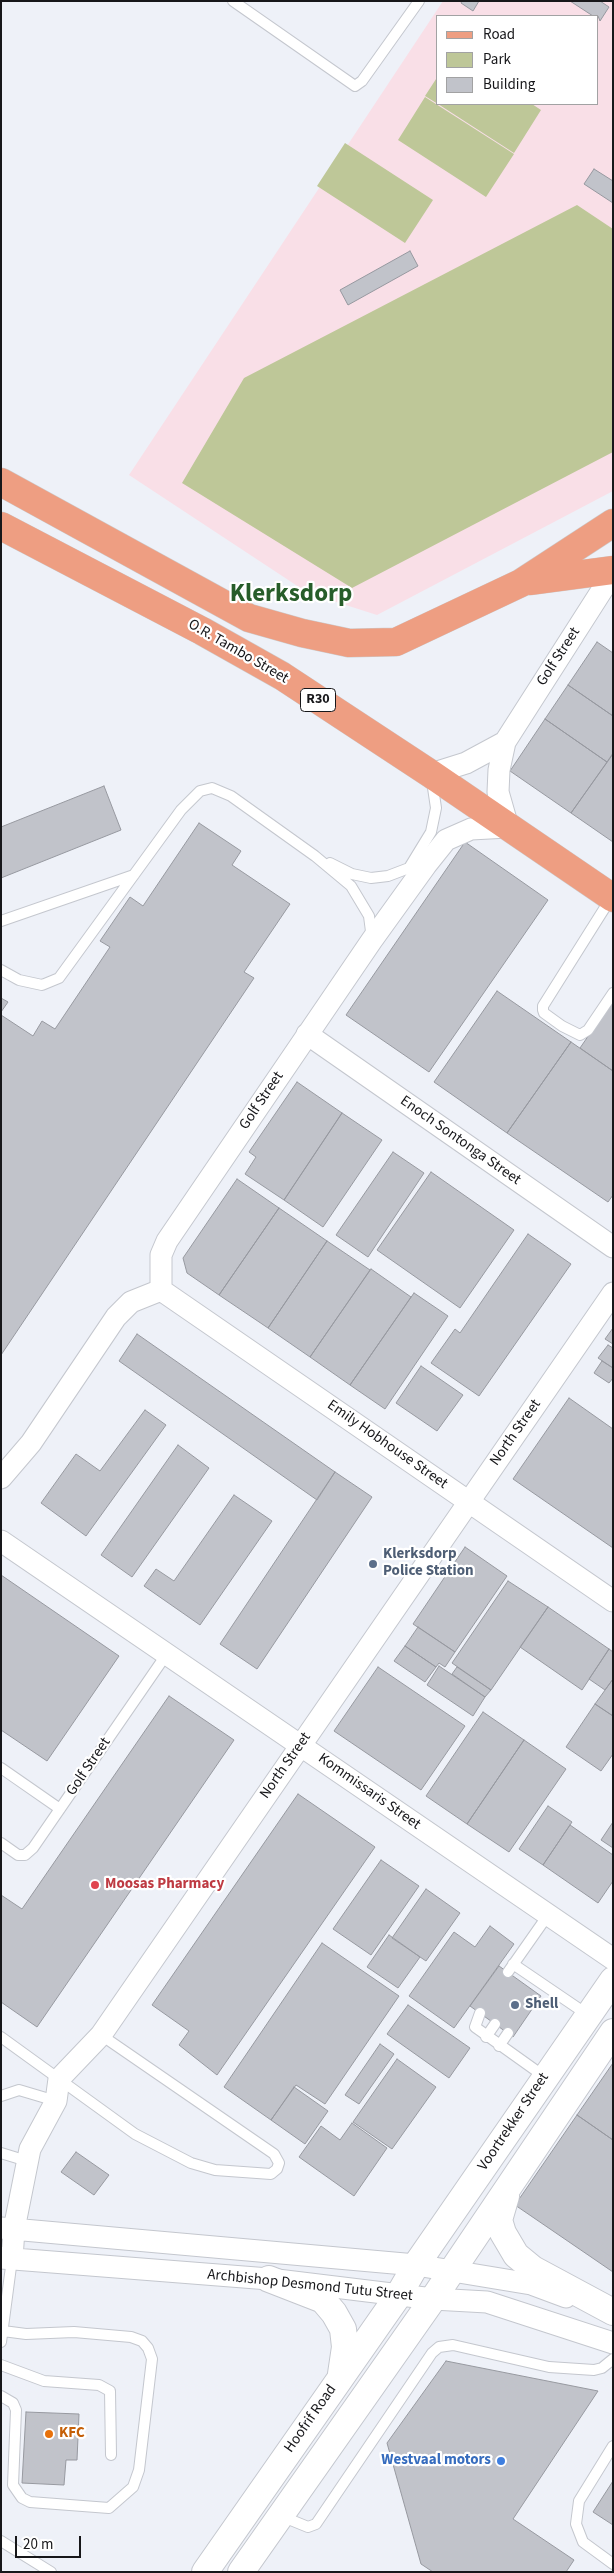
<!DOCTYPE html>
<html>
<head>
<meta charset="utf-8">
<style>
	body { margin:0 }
	#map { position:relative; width:614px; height:2573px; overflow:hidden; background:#eef1f8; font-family:"Source Sans 3",sans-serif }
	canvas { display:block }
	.frame { position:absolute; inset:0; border:2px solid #17171a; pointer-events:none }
	.legend { position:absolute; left:436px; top:15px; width:162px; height:90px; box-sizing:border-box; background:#fff; border:1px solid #a2a2a3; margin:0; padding:6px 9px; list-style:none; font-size:15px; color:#17171a }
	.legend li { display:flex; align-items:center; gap:10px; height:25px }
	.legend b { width:25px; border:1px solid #a2a2a3 }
	.scale { position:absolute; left:15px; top:2536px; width:66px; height:22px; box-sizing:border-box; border:2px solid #17171a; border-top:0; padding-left:6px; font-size:15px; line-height:18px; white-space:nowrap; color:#17171a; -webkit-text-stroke:4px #fff; paint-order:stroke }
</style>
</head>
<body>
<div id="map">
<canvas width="614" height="2573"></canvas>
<div class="frame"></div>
<ul class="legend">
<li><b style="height:6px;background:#ee9e82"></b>Road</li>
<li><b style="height:14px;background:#bec798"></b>Park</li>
<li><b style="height:14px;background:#c1c3ca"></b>Building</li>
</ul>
<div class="scale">20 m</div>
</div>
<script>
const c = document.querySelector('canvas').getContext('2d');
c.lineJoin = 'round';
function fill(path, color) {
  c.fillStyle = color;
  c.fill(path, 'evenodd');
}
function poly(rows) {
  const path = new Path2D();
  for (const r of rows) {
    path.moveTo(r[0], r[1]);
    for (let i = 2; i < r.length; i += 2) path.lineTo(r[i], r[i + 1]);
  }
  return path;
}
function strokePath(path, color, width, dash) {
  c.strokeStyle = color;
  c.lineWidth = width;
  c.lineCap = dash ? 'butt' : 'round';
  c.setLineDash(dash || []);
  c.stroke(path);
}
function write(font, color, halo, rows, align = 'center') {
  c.font = font + ' "Source Sans 3",sans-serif';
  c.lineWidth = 4.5;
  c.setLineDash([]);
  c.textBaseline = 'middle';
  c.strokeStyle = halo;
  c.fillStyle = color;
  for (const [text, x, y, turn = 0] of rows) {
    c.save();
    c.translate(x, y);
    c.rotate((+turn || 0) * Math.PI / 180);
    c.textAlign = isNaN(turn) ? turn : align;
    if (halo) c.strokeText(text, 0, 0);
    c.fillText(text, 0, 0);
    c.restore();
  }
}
fill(poly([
	[443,1,613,1,613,491,377,615,308,593,129,475],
	[438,16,598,16,598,104,438,104]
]), '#f9dfe7');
fill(poly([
	[438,76,438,104,425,96],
	[425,97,514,154,486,197,398,140],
	[438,104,532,104,541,110,514,153],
	[345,143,433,200,405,243,317,186],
	[577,205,613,229,613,452,352,588,182,483,244,378]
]), '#bec798');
const building = poly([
	[462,1,479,1,473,11,461,3,462,1],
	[570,1,600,1,609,7,600,21,598,16,593,16,570,1],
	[594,169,613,181,613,203,584,184,594,169],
	[410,251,418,266,348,305,340,290,410,251],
	[597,642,613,653,613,716,568,685,597,642],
	[568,685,613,716,613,753,607,762,545,719,568,685],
	[545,719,607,762,571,813,510,771,545,719],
	[613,754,613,842,571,813,613,754],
	[104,786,121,830,1,878,1,827,104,786],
	[199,823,241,851,232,865,290,904,244,972,254,978,1,1355,1,1015,33,1036,42,1021,55,1029,110,947,100,941,130,897,143,906,199,823],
	[465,842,548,900,429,1072,346,1015,465,842],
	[497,991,571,1042,507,1133,434,1082,497,991],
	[1,998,8,1002,1,1012,1,998],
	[613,1000,613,1071,580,1048,613,1000],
	[571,1042,613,1071,613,1195,608,1202,507,1133,571,1042],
	[297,1082,342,1113,284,1200,245,1174,256,1157,249,1152,297,1082],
	[342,1113,382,1140,323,1227,284,1200,342,1113],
	[393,1152,424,1173,368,1257,336,1235,393,1152],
	[431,1172,514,1230,460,1308,377,1250,431,1172],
	[237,1179,279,1208,219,1295,187,1273,183,1258,237,1179],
	[279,1208,327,1241,268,1328,219,1295,279,1208],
	[528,1234,571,1264,479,1396,431,1363,455,1329,460,1333,528,1234],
	[327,1241,370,1270,310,1357,268,1328,327,1241],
	[371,1269,411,1297,350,1385,310,1357,371,1269],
	[414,1293,448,1316,385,1409,350,1385,414,1293],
	[613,1328,613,1344,605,1339,613,1328],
	[137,1334,335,1472,317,1500,119,1361,137,1334],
	[608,1345,613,1348,613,1368,598,1358,608,1345],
	[602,1361,613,1368,613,1378,609,1383,594,1373,602,1361],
	[421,1366,463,1395,437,1431,396,1403,421,1366],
	[569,1398,613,1429,613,1548,513,1479,569,1398],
	[145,1410,166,1425,86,1536,41,1503,76,1454,100,1471,145,1410],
	[178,1445,209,1468,132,1577,101,1555,178,1445],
	[335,1472,372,1497,257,1669,220,1644,335,1472],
	[234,1495,272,1521,200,1625,144,1586,156,1569,174,1581,234,1495],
	[465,1547,507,1576,455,1652,413,1624,465,1547],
	[1,1575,119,1656,47,1761,1,1730,1,1575],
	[508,1581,548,1607,491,1690,452,1663,508,1581],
	[548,1607,609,1649,582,1690,520,1647,548,1607],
	[418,1627,455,1652,445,1667,439,1663,436,1667,405,1646,418,1627],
	[405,1646,436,1667,425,1682,394,1661,405,1646],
	[609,1649,613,1652,613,1679,605,1690,589,1679,609,1649],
	[439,1666,485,1697,473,1716,427,1685,439,1666],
	[378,1667,465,1726,421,1790,334,1731,378,1667],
	[457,1667,491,1690,485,1697,452,1674,457,1667],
	[613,1679,613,1716,595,1704,613,1679],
	[169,1696,234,1740,37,2027,1,2002,1,1895,22,1909,169,1696],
	[595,1704,613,1716,613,1754,601,1771,566,1747,595,1704],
	[483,1712,524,1740,467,1824,426,1796,483,1712],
	[524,1740,566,1769,509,1852,467,1824,524,1740],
	[298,1794,375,1847,217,2075,179,2045,189,2031,152,2005,298,1794],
	[548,1806,572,1822,543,1865,519,1849,548,1806],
	[613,1822,613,1848,601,1840,613,1822],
	[570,1825,613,1855,613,1881,598,1903,543,1865,570,1825],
	[381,1860,419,1886,371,1955,333,1929,381,1860],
	[426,1889,460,1913,426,1961,392,1938,426,1889],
	[490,1926,514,1944,454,2028,409,1996,454,1932,475,1947,490,1926],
	[389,1935,420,1957,398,1988,367,1967,389,1935],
	[322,1943,399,1996,325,2104,296,2085,271,2120,224,2087,322,1943],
	[499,1966,541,1996,513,2037,470,2006,499,1966],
	[408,2005,470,2048,449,2078,387,2034,408,2005],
	[380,2044,394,2054,359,2104,345,2095,380,2044],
	[397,2059,436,2087,392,2149,353,2122,397,2059],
	[613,2063,613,2140,577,2115,613,2063],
	[294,2087,328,2111,305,2144,271,2120,294,2087],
	[577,2115,613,2140,613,2272,515,2205,577,2115],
	[352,2123,387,2148,354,2196,299,2157,321,2126,340,2140,352,2123],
	[76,2152,109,2175,94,2195,61,2172,76,2152],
	[446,2361,598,2391,513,2519,574,2560,566,2572,433,2572,421,2564,387,2443,446,2361],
	[26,2412,79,2414,77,2460,66,2460,64,2485,22,2483,26,2412],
	[613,2481,613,2525,593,2512,613,2481]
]);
fill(building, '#c1c3ca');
strokePath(building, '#9799a0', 1);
const service = poly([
	[233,1,355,86,362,81,419,1],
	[330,863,352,874,371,878,388,876,409,868,431,832,436,808,432,781],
	[611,898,543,1006,543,1010,544,1013,562,1026,580,1035,588,1030,613,993],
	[1,921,134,875],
	[1,970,19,980,42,985,59,978,181,810,200,791,212,788,231,796,315,856,351,886,369,916,372,939],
	[1,1768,60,1809],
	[1,1843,18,1855,25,1855,33,1848,166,1655],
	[513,1964,588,2015],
	[508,1972,548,1915],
	[480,2013,475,2027,545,2077],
	[1,2037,135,2134,191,2163,215,2170,271,2174,277,2169,279,2163,274,2154,101,2035],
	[486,2037,495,2024],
	[499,2046,508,2033],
	[1,2096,19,2090,56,2101],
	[1,2153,27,2161],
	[1,2342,12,2259],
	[1,2365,44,2381,99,2385,110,2391,111,2455],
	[1,2396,13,2403,16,2410,13,2485,22,2498,30,2502,109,2508,133,2487,139,2470,152,2359,148,2348,142,2341,131,2337,74,2332,26,2334,3,2331],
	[613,2446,579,2501,576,2524,583,2542,613,2564],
	[281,2516,308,2527,316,2524,432,2353,439,2347,453,2345,549,2367,594,2370,602,2368,613,2359],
	[1,2541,51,2572]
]);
const minor = poly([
	[431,774,466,763,505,742],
	[307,1034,613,1247],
	[161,1290,613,1601],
	[1,1478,31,1443,116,1317,131,1302,161,1290,161,1255,167,1241,372,940,426,865,446,840,471,829,508,827,498,792,499,770,505,742,613,573],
	[1,1541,613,1959],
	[1,2228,416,2265,531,2284,566,2297],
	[1,2258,269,2279,433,2299,487,2302,613,2343],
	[12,2259,14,2229,30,2149,56,2101,59,2079,101,2035,613,1293]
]);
const tertiary = poly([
	[506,2196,499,2220,503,2233,516,2255,533,2269,613,2312],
	[269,2279,323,2300,334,2313,343,2329,345,2347,341,2374],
	[205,2572,398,2296,416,2265,613,1980],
	[241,2572,433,2299,613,2032]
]);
const primary = poly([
	[1,482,249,618,302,633,349,643,396,642,521,583,613,523],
	[1,526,202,631,282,676,431,774,613,898],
	[530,581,613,570]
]);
strokePath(service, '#c4c7ce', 12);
strokePath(minor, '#c4c7ce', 23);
strokePath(tertiary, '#c4c7ce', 28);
strokePath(primary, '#cccccd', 29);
strokePath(service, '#fff', 10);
strokePath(minor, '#fff', 21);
strokePath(tertiary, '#fff', 26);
strokePath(primary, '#ee9e82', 28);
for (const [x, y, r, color] of [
	[373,1564,5,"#5c6f8a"],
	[95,1885,5,"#e0444e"],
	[515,2005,5,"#5c6f8a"],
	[49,2434,5,"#e8710a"],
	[501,2461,5,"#3f7fe0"]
]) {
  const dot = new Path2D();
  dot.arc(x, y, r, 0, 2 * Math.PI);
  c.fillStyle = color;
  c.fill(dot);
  strokePath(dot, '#fff', 2);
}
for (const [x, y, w] of [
	[318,700,35]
]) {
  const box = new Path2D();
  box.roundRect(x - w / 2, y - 11.5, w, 23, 4);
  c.fillStyle = '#fff';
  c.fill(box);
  strokePath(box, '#17171a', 1);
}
write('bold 14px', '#17171a', null, [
	["R30",318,700]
]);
write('15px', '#17171a', '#fff', [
	["O.R. Tambo Street",238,652,30],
	["Golf Street",559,657,-57],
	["Golf Street",262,1101,-56],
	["Enoch Sontonga Street",460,1141,35],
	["North Street",516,1433,-55],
	["Emily Hobhouse Street",387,1445,35],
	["North Street",286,1766,-55],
	["Golf Street",89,1767,-56],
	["Kommissaris Street",369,1792,35],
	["Voortrekker Street",514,2122,-56],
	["Archbishop Desmond Tutu Street",310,2286,6],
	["Hoofrif Road",311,2419,-55]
]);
write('bold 15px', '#4e5e75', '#fff', [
	["Klerksdorp",383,1555],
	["Police Station",383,1572],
	["Shell",525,2005]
], 'left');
write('bold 15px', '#be3a42', '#fff', [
	["Moosas Pharmacy",105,1885]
], 'left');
write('bold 15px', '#c56008', '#fff', [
	["KFC",59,2434]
], 'left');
write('bold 15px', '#366cbe', '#fff', [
	["Westvaal motors",491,2461]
], 'right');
write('bold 25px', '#275d2a', '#fff', [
	["Klerksdorp",291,596]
]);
</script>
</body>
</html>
